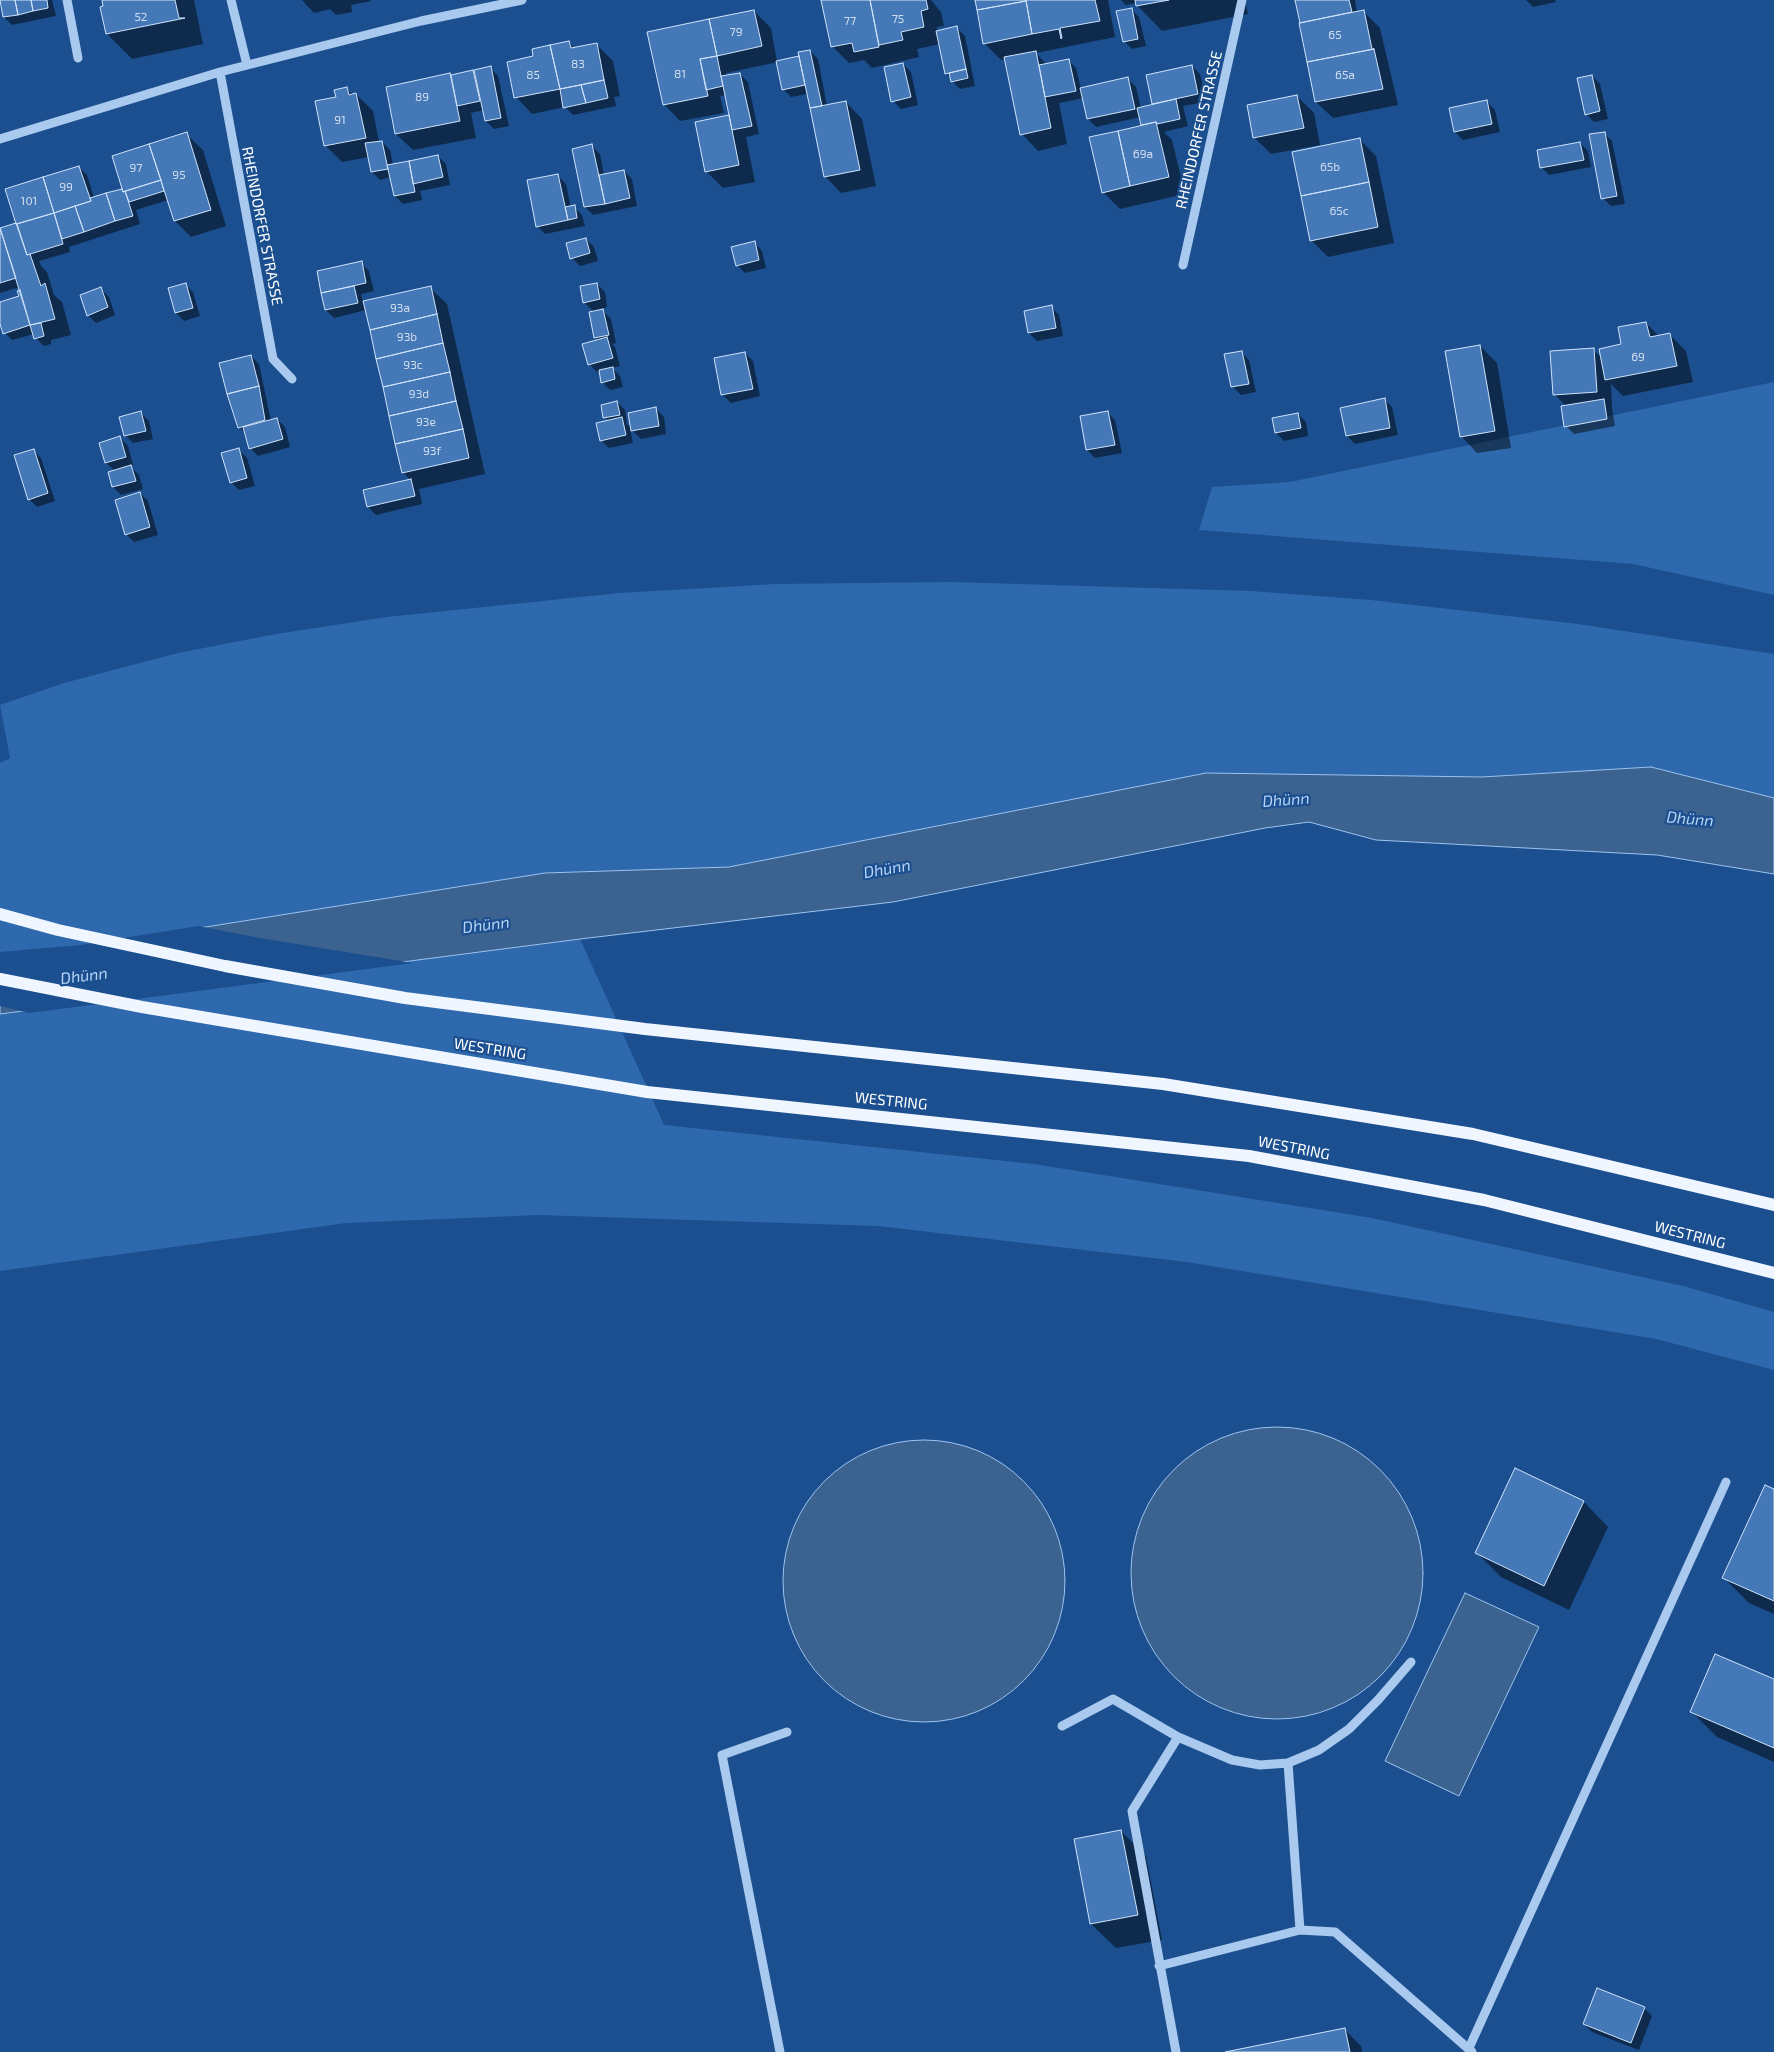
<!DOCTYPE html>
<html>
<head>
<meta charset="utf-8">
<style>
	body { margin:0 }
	canvas { display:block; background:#1b4f8f }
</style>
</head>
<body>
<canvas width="1774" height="2052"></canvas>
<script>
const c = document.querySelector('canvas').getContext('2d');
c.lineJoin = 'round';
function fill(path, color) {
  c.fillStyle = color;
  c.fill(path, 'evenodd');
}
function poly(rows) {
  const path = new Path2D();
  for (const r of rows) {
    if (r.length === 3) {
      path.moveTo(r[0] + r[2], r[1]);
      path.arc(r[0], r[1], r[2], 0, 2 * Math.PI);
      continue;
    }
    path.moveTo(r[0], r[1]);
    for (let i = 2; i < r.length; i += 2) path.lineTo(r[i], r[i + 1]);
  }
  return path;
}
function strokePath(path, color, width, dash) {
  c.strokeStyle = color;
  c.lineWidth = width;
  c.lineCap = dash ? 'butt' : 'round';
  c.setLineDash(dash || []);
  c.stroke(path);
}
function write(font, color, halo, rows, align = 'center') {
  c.font = font + ' "Exo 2",sans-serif';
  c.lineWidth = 4.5;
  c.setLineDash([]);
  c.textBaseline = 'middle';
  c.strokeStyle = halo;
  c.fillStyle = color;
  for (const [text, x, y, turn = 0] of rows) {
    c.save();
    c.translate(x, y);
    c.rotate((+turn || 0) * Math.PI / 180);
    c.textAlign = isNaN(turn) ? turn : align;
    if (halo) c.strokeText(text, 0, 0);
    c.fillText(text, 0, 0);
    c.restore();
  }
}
fill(poly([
	[1774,382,1774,595,1633,564,1199,530,1212,487,1290,482],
	[952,582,1251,591,1371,600,1578,624,1774,654,1774,798,1651,767,1482,777,1206,773,729,867,545,873,80,947,0,955,0,763,10,758,0,705,64,683,178,653,276,634,387,617,620,593,775,584],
	[580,939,664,1125,1034,1164,1372,1218,1683,1286,1774,1312,1774,1370,1656,1339,1187,1262,878,1226,539,1215,346,1223,0,1271,0,1014]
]), '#2e69ad');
const water = poly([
	[1651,767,1774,798,1774,874,1657,855,1376,840,1309,822,1265,828,893,902,580,939,0,1014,0,955,80,947,545,873,729,867,1206,773,1482,777,1651,767],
	[1277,1573,146],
	[924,1581,141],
	[1465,1593,1539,1627,1459,1796,1385,1761,1465,1593]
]);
fill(water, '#3c6290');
strokePath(water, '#9cc4f0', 1);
fill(poly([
	[198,926,260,938,413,963,29,1013,0,1006,0,952,80,945]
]), '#1b4f8f');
fill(poly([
	[1,0,52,0,56,16,12,25,4,17],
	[103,0,194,0,203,44,132,59,107,34,102,8,105,7],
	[302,0,370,0,371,1,351,5,352,12,336,15,330,9,314,13],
	[822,0,931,0,941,12,944,26,937,27,937,32,957,28,965,36,975,86,960,89,952,81,946,73,940,44,917,49,919,57,872,68,864,60,849,63,832,46],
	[976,0,1108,0,1115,37,1036,53,1047,65,1068,60,1076,68,1081,89,1128,79,1136,87,1141,109,1156,105,1153,103,1192,66,1200,74,1206,102,1183,106,1188,126,1164,132,1172,140,1185,194,1120,209,1103,192,1144,126,1141,117,1096,127,1088,119,1084,98,1059,103,1067,144,1038,151,1022,134,1006,59,1001,60,985,44],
	[1121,0,1245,0,1248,14,1162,31,1138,6,1137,3,1126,5],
	[1296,0,1355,0,1357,12,1363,11,1380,28,1398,105,1333,118,1316,102],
	[1526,0,1555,0,1556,2,1533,7],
	[1131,9,1139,17,1146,46,1132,49,1124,41],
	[754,11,771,28,777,62,801,57,810,51,818,59,827,106,846,102,862,119,876,186,841,193,825,176,808,94,791,97,783,89,778,62,726,73,727,77,740,74,748,82,759,134,746,137,755,182,723,188,706,171,731,119,726,95,720,96,724,113,680,121,664,104],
	[569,42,575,49,596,44,613,61,620,96,614,97,616,106,573,115,565,107,532,114,516,97,535,57],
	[903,64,911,72,918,105,901,109,893,101],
	[490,68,498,76,509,126,494,129,486,121,484,110,471,113,476,138,413,150,396,134,387,88],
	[1592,76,1600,84,1608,119,1594,122,1586,114],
	[347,89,353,95,356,94,373,111,379,142,382,142,390,150,393,165,438,156,446,164,450,185,420,191,422,200,403,204,395,196,391,177,380,180,372,172,369,157,342,162,326,146,337,98],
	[1297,96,1314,113,1320,145,1271,154,1255,138,1248,106],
	[1487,102,1495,110,1500,132,1463,140,1455,132],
	[1604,133,1612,141,1625,204,1611,206,1603,198],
	[186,134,203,150,226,226,191,237,175,221,168,200,136,210,140,224,69,247,70,252,39,261,41,266,47,272,54,295,62,302,71,335,51,340,51,344,44,346,36,338,34,334,12,340,4,332,0,320,0,304,20,297,18,290,21,290,20,287,0,293,0,230,18,225,7,189,79,167,87,175,94,198,124,189],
	[1359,139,1376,156,1394,243,1328,257,1312,241],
	[1580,143,1588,151,1591,167,1549,175,1541,167],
	[592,146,600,154,604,175,624,171,632,179,637,206,593,215,585,207],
	[558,176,566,184,571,208,574,207,582,215,585,226,545,234,537,226],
	[586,239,594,247,598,261,580,266,572,258],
	[754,242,762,251,766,268,745,273,737,265],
	[361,263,369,271,374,291,361,294,363,303,430,288,447,304,485,474,419,489,422,504,376,515,368,507,411,481,403,472,366,310,334,318,326,310,318,272],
	[185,284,193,292,200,316,184,321,176,313],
	[597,284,605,292,607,307,601,309,611,319,616,343,612,344,615,347,620,366,612,368,620,376,623,387,610,390,602,382,600,371,597,372,589,364,599,341,595,337,594,312,584,302],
	[101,289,109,297,115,315,96,323,88,315],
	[1051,307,1059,315,1063,336,1037,341,1029,333],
	[1646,323,1660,337,1670,335,1686,351,1693,382,1623,396,1611,384,1612,408,1615,426,1574,434,1566,426,1567,407,1554,394,1593,350,1602,358,1622,345],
	[1480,346,1497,363,1511,448,1477,453,1461,436],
	[1241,352,1249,360,1256,392,1241,395,1233,387,1226,355],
	[745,353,753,361,760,396,731,403,723,395],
	[251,356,259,364,271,421,277,419,285,427,290,447,258,456,250,448,247,435,239,427],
	[1384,399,1392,407,1398,435,1355,444,1347,436],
	[617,402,625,410,627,423,626,423,632,429,656,409,664,417,666,434,641,439,630,428,633,443,609,448,601,440,609,421,605,417],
	[1107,412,1115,420,1122,453,1095,458,1087,450,1081,417],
	[141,413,149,421,153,439,133,443,125,435],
	[1298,414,1306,422,1308,436,1284,441,1276,433],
	[120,438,128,446,133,465,130,466,139,475,143,489,121,495,113,487,109,473,115,471,106,463,101,443],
	[33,450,41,458,55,501,37,507,29,499],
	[239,450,247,458,255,486,239,490,231,482],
	[140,493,148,501,158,535,134,542,126,534],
	[1516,1470,1584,1502,1608,1527,1569,1610,1501,1577,1477,1553],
	[1774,1491,1774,1614,1749,1603,1724,1578],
	[1774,1681,1774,1762,1717,1737,1692,1712],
	[1121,1831,1146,1856,1162,1940,1116,1948,1091,1924],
	[1644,2008,1652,2016,1639,2050,1592,2032,1584,2024],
	[1344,2029,1361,2046,1362,2052,1231,2052]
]), '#0007');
const building = poly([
	[0,0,15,0,18,15,3,17,0,0],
	[15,0,31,0,33,11,18,15,15,0],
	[31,0,47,0,48,8,33,11,31,0],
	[102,0,175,0,179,18,185,18,106,34,100,7,103,6,102,0],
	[821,0,870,0,879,47,854,52,852,43,831,47,821,0],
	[870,0,926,0,928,9,921,11,924,27,901,32,903,40,879,45,870,0],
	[975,0,1026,0,1026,1,977,10,975,0],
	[1095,0,1100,21,1060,28,1062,38,1061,39,1059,29,1032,34,1026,0,1095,0],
	[1135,0,1169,0,1136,6,1135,0],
	[1295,0,1349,0,1352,12,1300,23,1295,0],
	[1026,1,1032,34,983,44,977,10,1026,1],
	[1132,8,1138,39,1123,42,1116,11,1132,8],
	[754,10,762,46,717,56,709,19,754,10],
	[1364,10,1372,49,1374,49,1307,62,1299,23,1364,10],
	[709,19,717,56,700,59,708,96,663,105,647,32,709,19],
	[957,26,966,69,945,74,936,31,957,26],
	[569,41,571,48,597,43,604,80,560,89,550,45,569,41],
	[550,45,560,89,514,98,507,62,533,56,532,49,550,45],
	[1374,49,1383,89,1315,102,1307,62,1374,49],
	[810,50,822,106,810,108,798,52,810,50],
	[1036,51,1051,128,1020,135,1004,57,1036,51],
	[717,56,723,86,706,90,700,59,717,56],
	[799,56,805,85,782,90,776,61,799,56],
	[1069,59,1076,91,1045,97,1039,65,1069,59],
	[903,63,911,97,891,102,884,67,903,63],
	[1192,65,1198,94,1152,104,1146,75,1192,65],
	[491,66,501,118,485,121,474,70,491,66],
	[966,69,968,78,951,82,949,73,966,69],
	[473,70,480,101,457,106,451,75,473,70],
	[450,73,460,121,395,134,386,87,450,73],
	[740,73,752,126,732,130,721,76,740,73],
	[1592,75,1600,111,1585,115,1577,78,1592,75],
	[1128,77,1135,109,1087,119,1080,88,1128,77],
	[604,80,608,98,586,103,581,85,604,80],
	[581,85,586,103,563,108,560,89,581,85],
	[347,87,349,95,356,93,366,138,324,146,315,101,336,97,334,90,347,87],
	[1297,95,1304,128,1253,138,1247,105,1297,95],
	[1176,99,1180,119,1157,124,1156,122,1141,125,1137,108,1176,99],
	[1487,100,1492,124,1454,132,1449,108,1487,100],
	[846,101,860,170,824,177,810,108,846,101],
	[729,115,739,165,705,172,695,122,729,115],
	[1156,122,1169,177,1130,186,1118,131,1156,122],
	[1118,131,1130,186,1102,193,1089,137,1118,131],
	[187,132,211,210,174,221,149,144,187,132],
	[1605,132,1617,196,1601,199,1589,134,1605,132],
	[1360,138,1369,182,1301,196,1292,152,1360,138],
	[382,141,388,169,371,172,365,143,382,141],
	[1580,142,1584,160,1540,168,1537,150,1580,142],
	[149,144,161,180,123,192,112,156,149,144],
	[592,144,605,204,584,207,572,149,592,144],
	[438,155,443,177,413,184,409,161,438,155],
	[409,161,415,192,394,196,387,165,409,161],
	[79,166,91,201,54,213,43,177,79,166],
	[624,170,630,198,605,204,599,175,624,170],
	[558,174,568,220,536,227,527,180,558,174],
	[43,177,54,213,16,224,5,189,43,177],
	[161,180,164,191,129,202,125,191,161,180],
	[1369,182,1378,227,1310,241,1301,196,1369,182],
	[122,189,123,192,125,191,133,216,115,221,106,193,122,189],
	[106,193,115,221,84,232,75,206,91,201,90,198,106,193],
	[575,205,577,218,568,220,565,207,575,205],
	[75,206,84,232,62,239,54,213,75,206],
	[54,213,63,244,27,255,17,224,54,213],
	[16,223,27,255,30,254,41,286,45,283,55,319,30,325,0,228,16,223],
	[0,228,16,278,0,283,0,228],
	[586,238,590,253,570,259,566,243,586,238],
	[755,241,759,260,736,266,731,247,755,241],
	[362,261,366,283,321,293,317,271,362,261],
	[186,283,193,308,175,313,168,288,186,283],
	[597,283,600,299,583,303,580,286,597,283],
	[354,286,358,303,325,310,321,293,354,286],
	[431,286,437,314,370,330,363,301,431,286],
	[101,287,108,307,87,316,80,295,101,287],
	[20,290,30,325,3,334,0,324,0,302,19,296,17,291,20,290],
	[1052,305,1056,328,1028,333,1024,311,1052,305],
	[603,309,609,335,594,338,589,312,603,309],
	[437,314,443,343,376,359,370,330,437,314],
	[1646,322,1650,337,1670,333,1677,366,1605,380,1599,349,1621,344,1618,327,1646,322],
	[41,323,44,336,34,339,30,325,41,323],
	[607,337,613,358,588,365,582,344,607,337],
	[443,343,450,372,383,387,376,359,443,343],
	[1480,345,1495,431,1460,437,1445,351,1480,345],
	[1594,348,1597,392,1553,395,1550,351,1594,348],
	[1242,351,1249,384,1231,387,1224,354,1242,351],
	[745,352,753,389,721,395,714,358,745,352],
	[251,355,259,386,227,394,219,363,251,355],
	[613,367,615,379,601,383,599,370,613,367],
	[450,372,456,401,389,416,383,387,450,372],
	[259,386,265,420,238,428,227,394,259,386],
	[1385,398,1390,428,1346,436,1340,408,1385,398],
	[1604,399,1607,419,1564,427,1561,406,1604,399],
	[456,401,463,429,395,444,389,416,456,401],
	[617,401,620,415,603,418,601,405,617,401],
	[656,407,659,426,631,431,628,413,656,407],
	[141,411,146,431,124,436,119,417,141,411],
	[1108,411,1115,445,1086,450,1080,416,1108,411],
	[1298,413,1301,428,1275,433,1272,418,1298,413],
	[622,417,626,435,600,441,596,423,622,417],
	[277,418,283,439,249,449,243,427,277,418],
	[463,429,469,458,402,473,395,444,463,429],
	[120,436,126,457,105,463,99,443,120,436],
	[239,448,247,478,230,483,221,453,239,448],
	[34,449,48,493,28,500,14,455,34,449],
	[131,465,136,481,112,487,108,472,131,465],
	[411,479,415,496,367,507,363,490,411,479],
	[140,492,150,527,125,535,115,500,140,492],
	[1515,1468,1584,1501,1544,1586,1475,1553,1515,1468],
	[1765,1485,1774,1489,1774,1601,1722,1578,1765,1485],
	[1715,1654,1774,1679,1774,1748,1690,1712,1715,1654],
	[1121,1830,1138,1915,1090,1924,1074,1839,1121,1830],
	[1597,1988,1645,2007,1631,2043,1583,2024,1597,1988],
	[1345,2028,1350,2052,1225,2052,1345,2028]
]);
fill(building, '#4478b7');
strokePath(building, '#cfe3fa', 1);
strokePath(poly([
	[67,0,78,58],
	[231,0,247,65],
	[220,72,273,359,292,379],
	[0,139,220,72,421,21,522,0],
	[1183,265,1242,0],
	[1062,1726,1113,1699,1178,1737],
	[1300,1930,1335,1932,1472,2052],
	[1159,1966,1300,1930,1288,1763],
	[1469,2048,1726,1482],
	[780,2052,722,1755,787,1732],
	[1176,2052,1132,1811,1178,1737,1232,1760,1260,1765,1288,1763,1319,1750,1349,1729,1378,1700,1411,1662]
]), '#a9c9ee', 9);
strokePath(poly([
	[0,914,58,930,225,966,405,998,645,1029,1163,1084,1473,1134,1774,1205],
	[0,979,142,1007,647,1092,1249,1156,1484,1200,1774,1273]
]), '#f0f6ff', 12);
write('12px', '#d0dded', null, [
	["52",141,17],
	["75",898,19],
	["77",850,21],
	["79",736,32],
	["65",1335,35],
	["83",578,64],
	["81",680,74],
	["85",533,75],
	["65a",1345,75],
	["89",422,97],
	["91",340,120],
	["69a",1143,154],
	["65b",1330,167],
	["97",136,168],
	["95",179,175],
	["99",66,187],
	["101",29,201],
	["65c",1339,211],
	["93a",400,308],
	["93b",407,337],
	["69",1638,357],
	["93c",413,365],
	["93d",419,394],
	["93e",426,422],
	["93f",432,451]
]);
write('15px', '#fff', '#1b4f8f', [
	["RHEINDORFER STRASSE",1199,130,-77],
	["RHEINDORFER STRASSE",262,226,79],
	["WESTRING",490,1049,9],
	["WESTRING",891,1101,6],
	["WESTRING",1294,1148,11],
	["WESTRING",1690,1235,14]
]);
write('italic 16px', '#b5d3f5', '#1b4f8f', [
	["Dhünn",1286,800,-4],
	["Dhünn",1690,819,5],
	["Dhünn",887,869,-10],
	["Dhünn",486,925,-7],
	["Dhünn",84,976,-7]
]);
</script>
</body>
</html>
